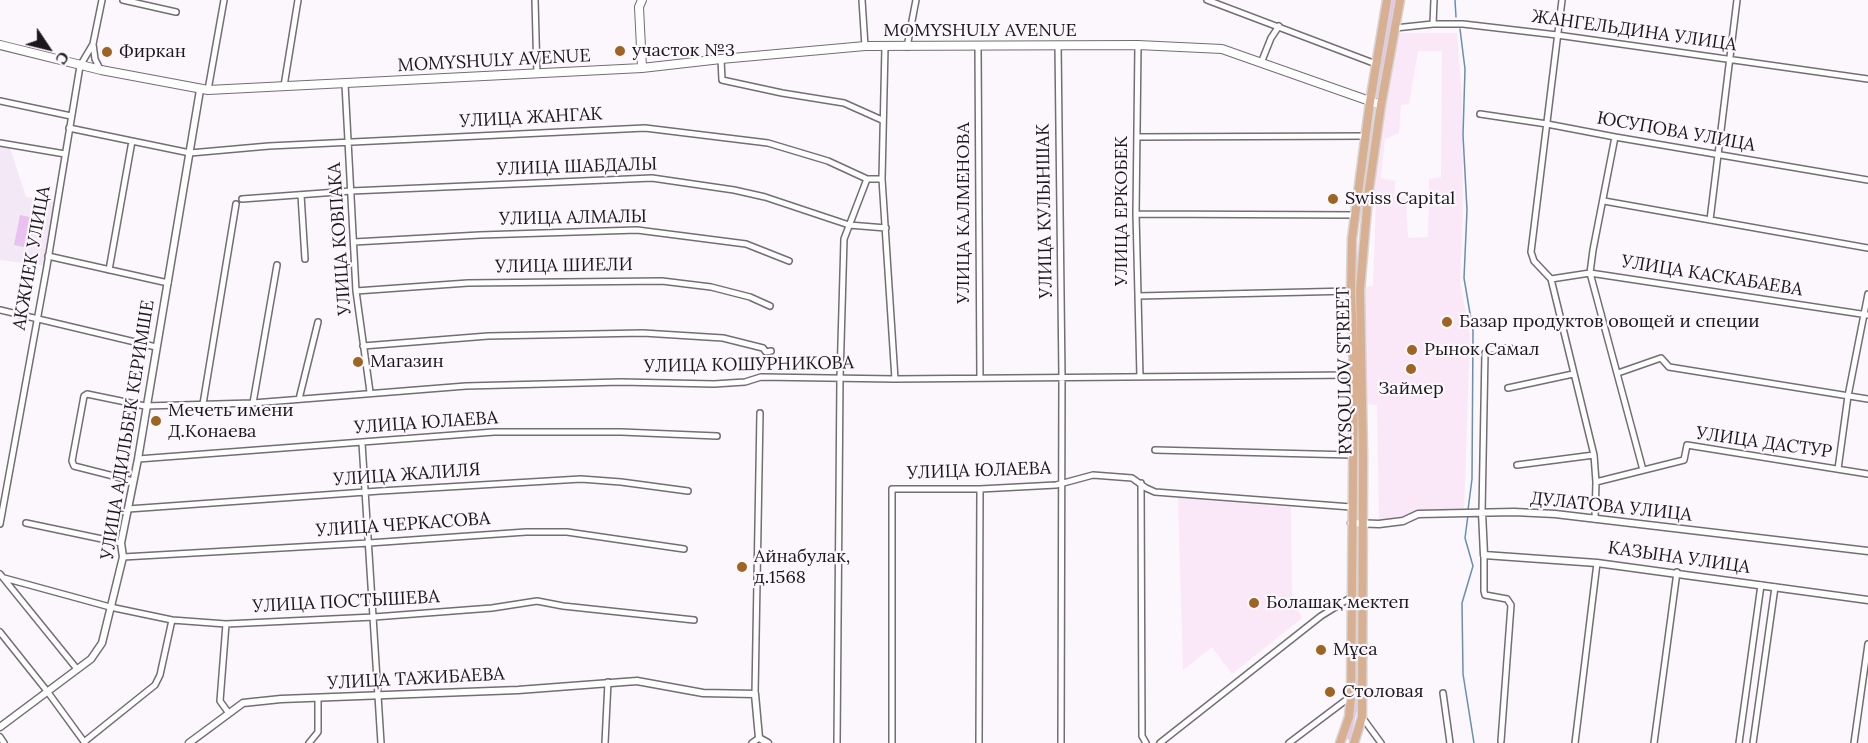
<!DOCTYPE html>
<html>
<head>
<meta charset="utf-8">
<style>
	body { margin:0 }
	#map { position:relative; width:1868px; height:743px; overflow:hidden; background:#fcf6fd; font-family:Lora,serif }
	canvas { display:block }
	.north { position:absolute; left:18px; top:18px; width:60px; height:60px; -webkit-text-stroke:4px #fcf6fd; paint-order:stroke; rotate:125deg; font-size:16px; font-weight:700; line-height:24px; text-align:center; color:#1a181a }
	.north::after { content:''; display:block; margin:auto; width:21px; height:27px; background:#1a181a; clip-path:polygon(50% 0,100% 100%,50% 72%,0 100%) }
</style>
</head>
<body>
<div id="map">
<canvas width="1868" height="743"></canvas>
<div class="north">С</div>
</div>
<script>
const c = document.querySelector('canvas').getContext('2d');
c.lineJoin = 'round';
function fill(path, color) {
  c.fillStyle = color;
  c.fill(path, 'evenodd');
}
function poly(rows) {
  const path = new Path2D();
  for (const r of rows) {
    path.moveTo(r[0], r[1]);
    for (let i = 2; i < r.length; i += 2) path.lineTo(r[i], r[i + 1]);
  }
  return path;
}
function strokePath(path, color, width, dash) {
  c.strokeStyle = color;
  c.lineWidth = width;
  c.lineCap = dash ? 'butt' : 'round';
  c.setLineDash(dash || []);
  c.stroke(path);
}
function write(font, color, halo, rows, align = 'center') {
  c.font = font + ' Lora,serif';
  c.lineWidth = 4.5;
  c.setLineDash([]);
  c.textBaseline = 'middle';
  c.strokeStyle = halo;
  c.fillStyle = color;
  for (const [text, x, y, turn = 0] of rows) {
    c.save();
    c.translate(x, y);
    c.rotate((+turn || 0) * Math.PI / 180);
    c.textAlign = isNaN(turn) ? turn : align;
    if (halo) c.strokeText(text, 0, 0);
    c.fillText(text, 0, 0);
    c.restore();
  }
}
fill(poly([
	[1395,33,1457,33,1462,97,1463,210,1460,282,1470,335,1464,510,1415,513,1396,522,1379,523,1377,405,1367,404,1365,288,1373,285,1376,199,1371,198],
	[1418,51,1442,51,1441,177,1429,179,1428,237,1408,238,1406,197,1394,196,1395,181,1381,178,1385,139,1399,133,1401,105,1409,104],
	[1178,498,1291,507,1292,599,1302,618,1232,674,1212,647,1183,670]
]), '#fae8f9');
fill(poly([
	[0,143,9,145,26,197,57,202,47,266,0,260]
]), '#f3e8f6');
fill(poly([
	[1390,0,1395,0,1380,98,1375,97],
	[20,215,34,218,29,248,14,245],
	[1355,529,1359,529,1357,710,1350,740,1346,739]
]), '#e8c1f0');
strokePath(poly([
	[1455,0,1456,17],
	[1460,29,1465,69,1463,135,1467,210,1464,278,1473,331,1472,479,1468,510],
	[1468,515,1465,538,1473,566,1462,603,1463,674,1474,743]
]), '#6490b4', 1.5);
const minor = poly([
	[123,0,176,12],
	[535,0,537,74],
	[862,0,865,46],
	[1207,0,1376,64],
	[1562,0,1531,252,1534,261,1551,279,1594,455,1596,482,1595,519],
	[1433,24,1434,0],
	[1395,28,1433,24,1463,24,1557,35,1868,79],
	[93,44,95,59,100,69],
	[1058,45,1062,377,1061,743],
	[1138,45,1136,214,1140,377],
	[885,47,882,179,895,379],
	[907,47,916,0],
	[978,47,980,378],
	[721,59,722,80,782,93,844,103,882,120],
	[1261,63,1271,38,1279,26],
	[345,84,356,291,370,392],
	[284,86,298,0],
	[208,90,224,0],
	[0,101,71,116],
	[1480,114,1547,124,1615,137,1868,180],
	[69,128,190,153,269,146,645,128,768,143,828,161,867,179],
	[1137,137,1367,136],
	[1615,137,1593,250,1590,273,1643,470],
	[0,143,65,154],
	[301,195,305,259],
	[242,199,351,191,652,178,734,190,765,197,849,225,886,228],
	[1604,201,1868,248],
	[1136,214,1355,215],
	[1710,220,1737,0],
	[354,242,480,235,637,230,746,244,789,261],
	[48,256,168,283],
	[109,270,132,141],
	[1551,279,1590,273,1868,315],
	[356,291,468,283,662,281,711,287,750,297,770,306],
	[1138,296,1351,291],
	[0,310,156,347],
	[363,346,488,336,643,333,723,338,763,348,766,352,771,351],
	[1618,373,1661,358,1669,367,1868,399],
	[1508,388,1573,374],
	[299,399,318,322],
	[253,403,277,265],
	[203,404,236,204],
	[362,443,381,743],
	[1155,450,1352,455],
	[138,459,494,432,621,432,717,436],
	[1517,465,1594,455],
	[1838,469,1848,396,1868,294],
	[133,481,74,466,72,461,84,396,87,394,145,406,253,403,466,386,621,382,714,384,745,382,761,377,895,379,1354,375],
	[1596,482,1684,460,1687,445,1868,474],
	[1141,483,1142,736,1146,743],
	[128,509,380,491,581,479,621,482,688,491],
	[1482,512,1485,353,1489,349,1510,348],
	[26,523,121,543],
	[0,524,47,266,80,66,93,44,102,0],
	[1484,555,1484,591,1485,595,1507,599,1511,605,1501,741],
	[123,557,369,543,526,532,567,532,684,549],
	[0,574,77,669],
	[4,578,110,607,172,620,226,624,374,617,492,608,537,601,563,606,694,620],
	[226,624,220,701,228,712],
	[0,632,47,691,85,743],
	[1443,693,1450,743],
	[755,694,760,413],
	[1362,717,1381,743],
	[0,737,4,743],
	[84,742,155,685,160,675,172,620],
	[309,743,318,732,318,699],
	[605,743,608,682],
	[752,743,759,738],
	[837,743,840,378,844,239,867,179,882,179],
	[892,743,892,489,980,489,1056,485,1093,475,1132,478,1146,488,1155,492,1351,507],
	[979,743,980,489],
	[1160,743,1321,616,1350,598],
	[1289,743,1350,697],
	[1575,743,1597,563],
	[1654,743,1677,572],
	[1739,743,1761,585],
	[1753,743,1775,587],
	[1854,743,1868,644]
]);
const tertiary = poly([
	[1482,512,1484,555,1597,563,1868,600],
	[1351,523,1379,524,1403,521,1418,514,1514,512,1555,514,1868,551],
	[0,727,91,659,102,643,123,557,121,543,138,459,200,90],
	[189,743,243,703,281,699,518,690,637,681,703,693,755,694,759,738,768,743]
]);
const secondary = poly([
	[642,0,639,7,642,68],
	[0,45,101,70,208,90,642,68,721,59,865,46,1138,45,1222,49,1381,105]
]);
const primary = poly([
	[1340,743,1349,717,1351,697,1354,375,1351,291,1352,239,1370,102,1387,0],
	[1354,743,1362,717,1363,456,1360,290,1368,196,1381,105,1400,0]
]);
strokePath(minor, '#736d74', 8);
strokePath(tertiary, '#736d74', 9);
strokePath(secondary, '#736d74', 10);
strokePath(primary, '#d6d5d6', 11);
strokePath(minor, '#fff', 5);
strokePath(tertiary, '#fff', 6);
strokePath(secondary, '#fff', 8);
strokePath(primary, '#d9af91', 8);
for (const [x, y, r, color] of [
	[620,51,6,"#9d6422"],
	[107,52,6,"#9d6422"],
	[1333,199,6,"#9d6422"],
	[1447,322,6,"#9d6422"],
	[1412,350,6,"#9d6422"],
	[358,362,6,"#9d6422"],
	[1411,369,6,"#9d6422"],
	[156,421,6,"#9d6422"],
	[742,567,6,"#9d6422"],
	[1254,603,6,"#9d6422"],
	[1321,650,6,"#9d6422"],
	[1330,692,6,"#9d6422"]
]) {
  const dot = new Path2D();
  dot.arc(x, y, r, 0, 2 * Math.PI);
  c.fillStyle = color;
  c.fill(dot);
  strokePath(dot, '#fcf6fd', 2);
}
write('18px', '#1a181a', '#fcf6fd', [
	["MOMYSHULY AVENUE",980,31],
	["ЖАНГЕЛЬДИНА УЛИЦА",1634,31,8],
	["MOMYSHULY AVENUE",494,61,-3],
	["УЛИЦА ЖАНГАК",531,118,-3],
	["ЮСУПОВА УЛИЦА",1676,132,10],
	["УЛИЦА ШАБДАЛЫ",577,167,-2],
	["УЛИЦА КУЛЫНШАК",1045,211,-91],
	["УЛИЦА ЕРКОБЕК",1122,211,-90],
	["УЛИЦА КАЛМЕНОВА",964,213,-90],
	["УЛИЦА АЛМАЛЫ",573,218,-1],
	["УЛИЦА КОВПАКА",340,239,-94],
	["АКЖИЕК УЛИЦА",32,258,-80],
	["УЛИЦА ШИЕЛИ",564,266,-1],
	["УЛИЦА КАСКАБАЕВА",1712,276,9],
	["УЛИЦА КОШУРНИКОВА",749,365,-1],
	["RYSQULOV STREET",1345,371,-91],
	["УЛИЦА ЮЛАЕВА",426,423,-4],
	["УЛИЦА АДИЛЬБЕК КЕРИМШЕ",128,430,-81],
	["УЛИЦА ДАСТУР",1764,443,8],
	["УЛИЦА ЮЛАЕВА",979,471,-2],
	["УЛИЦА ЖАЛИЛЯ",407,475,-4],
	["ДУЛАТОВА УЛИЦА",1611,507,6],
	["УЛИЦА ЧЕРКАСОВА",403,525,-4],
	["КАЗЫНА УЛИЦА",1679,558,8],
	["УЛИЦА ПОСТЫШЕВА",346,602,-3],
	["УЛИЦА ТАЖИБАЕВА",416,679,-3]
]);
write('18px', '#1a181a', '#fcf6fd', [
	["участок №3",632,51],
	["Фиркан",119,52],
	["Swiss Capital",1345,199],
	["Базар продуктов овощей и специи",1459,322],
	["Рынок Самал",1424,350],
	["Магазин",370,362],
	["Займер",1411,389,"center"],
	["Мечеть имени",168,411],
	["Д.Конаева",168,432],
	["Айнабулак,",754,557],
	["д.1568",754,578],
	["Болашақ мектеп",1266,603],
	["Мұса",1333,650],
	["Столовая",1342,692]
], 'left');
</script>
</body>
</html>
